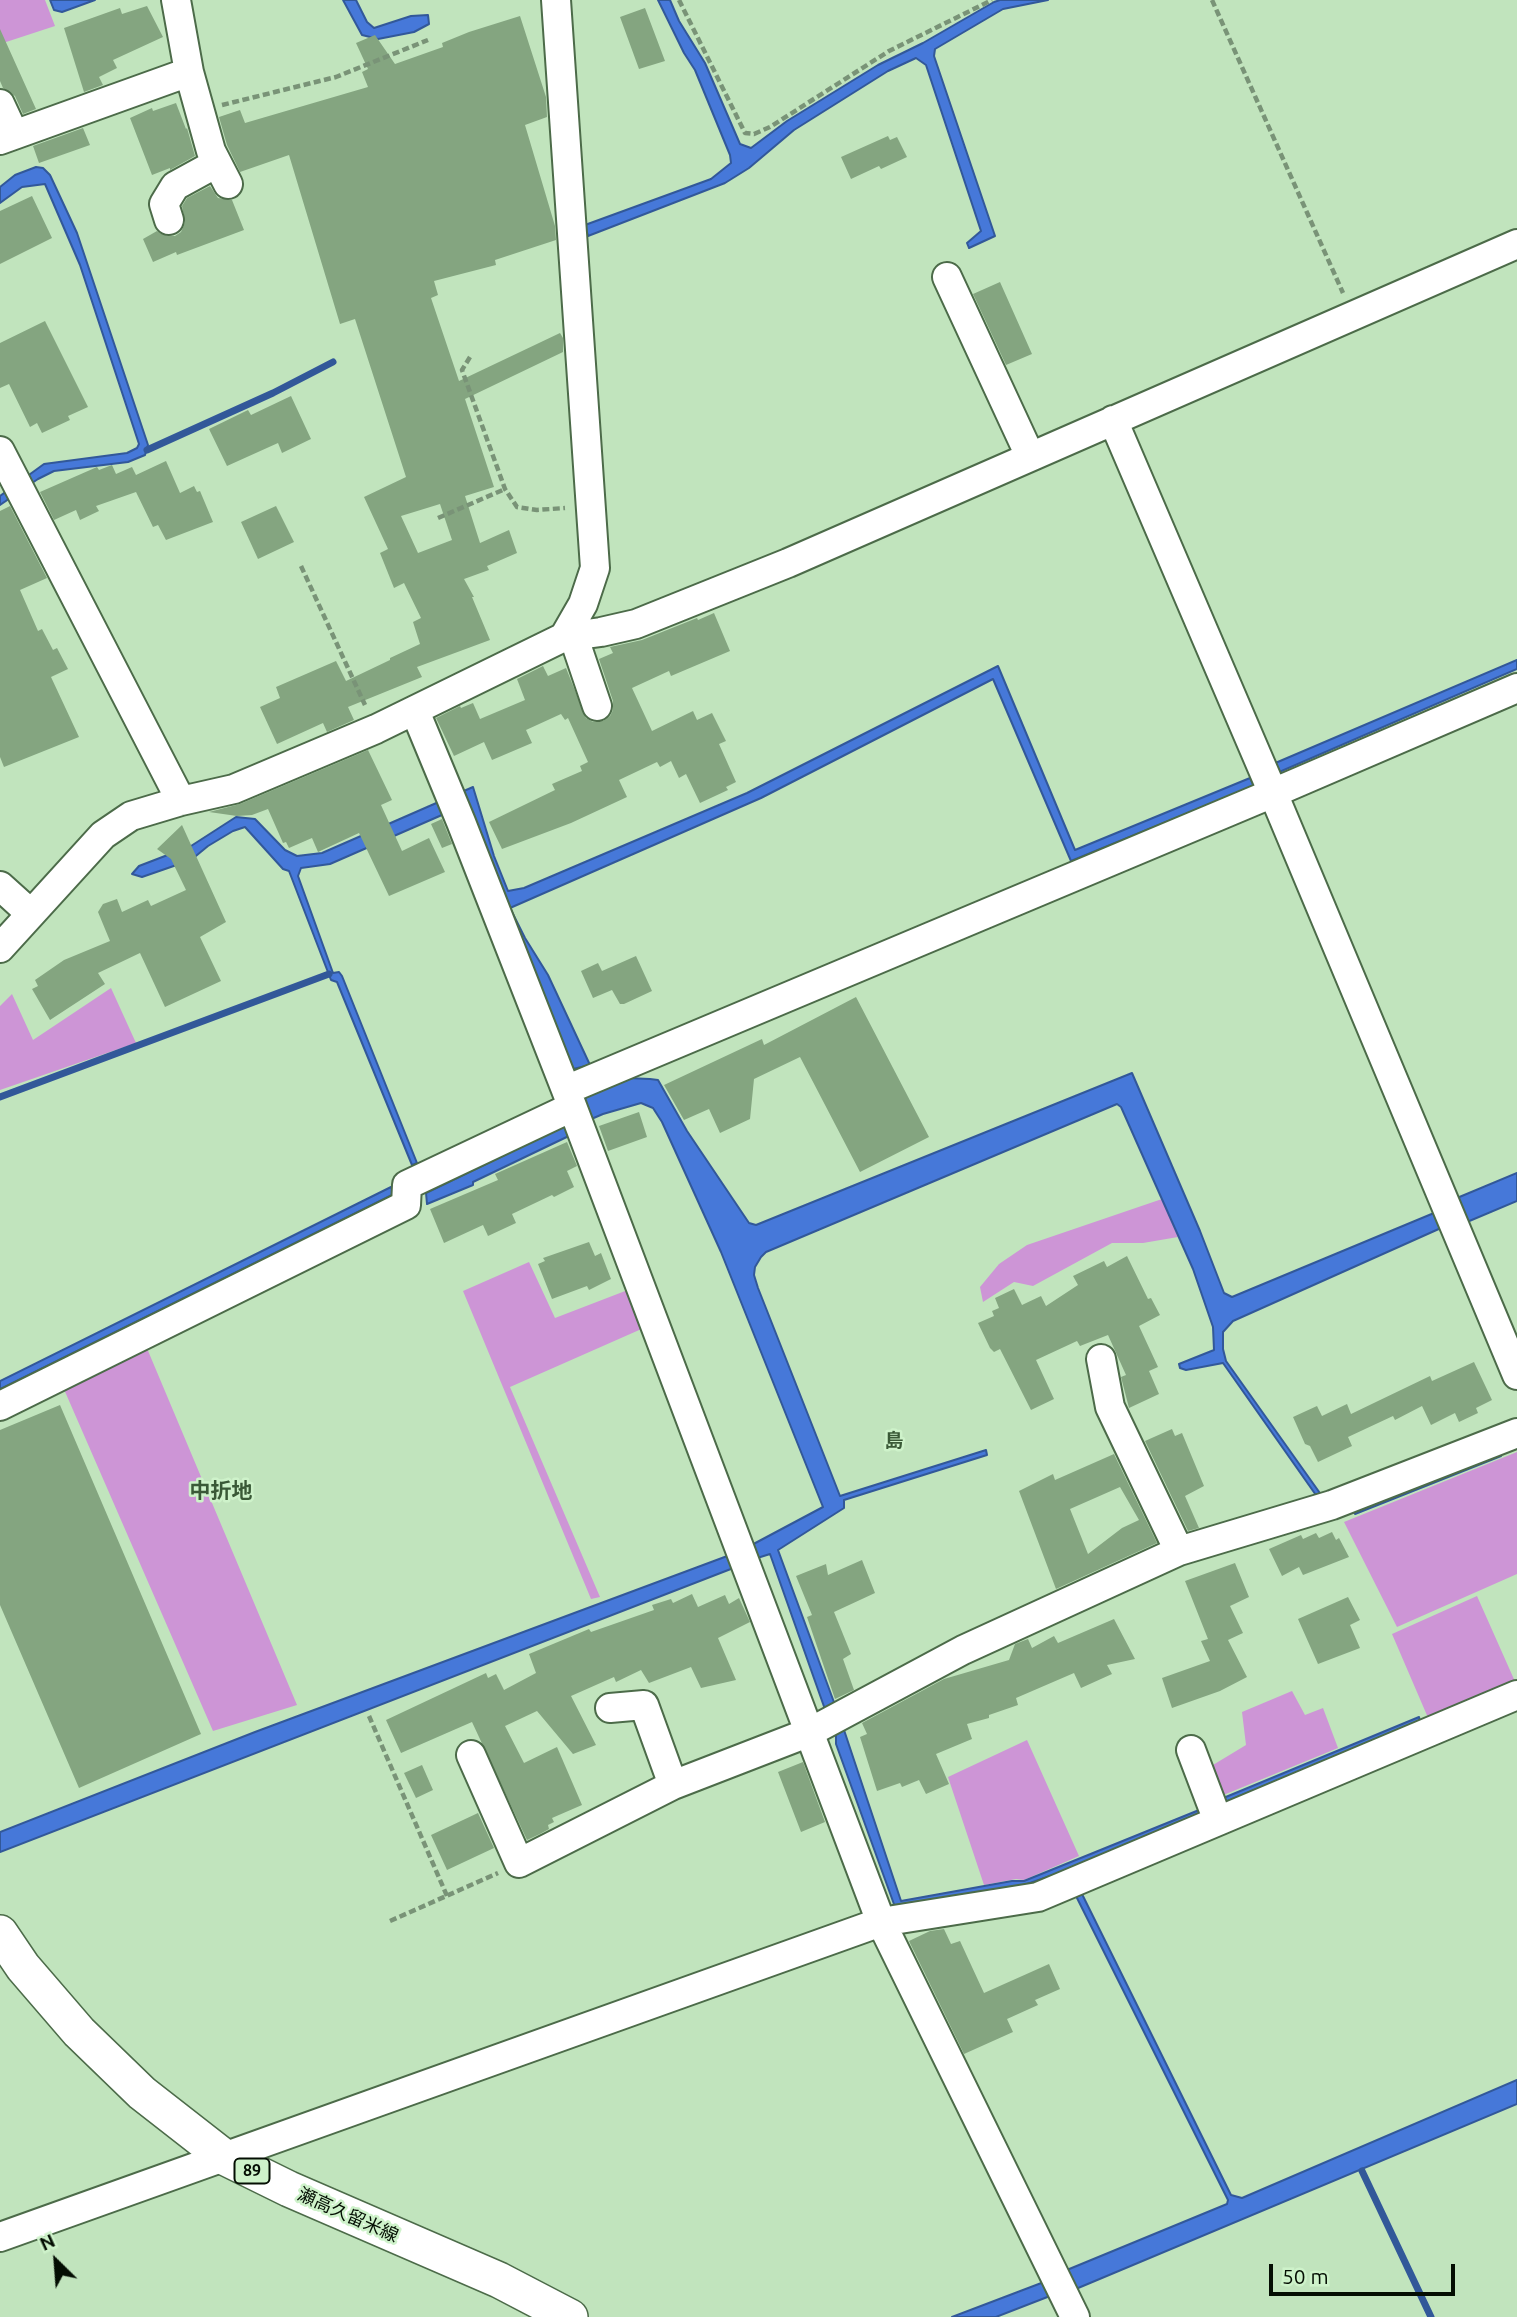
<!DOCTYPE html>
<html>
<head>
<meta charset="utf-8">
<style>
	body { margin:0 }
	#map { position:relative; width:1517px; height:2317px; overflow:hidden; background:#c1e4bd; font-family:Ubuntu,sans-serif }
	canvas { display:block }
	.north { position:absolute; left:21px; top:2226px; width:70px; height:70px; -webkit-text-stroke:5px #cef2ca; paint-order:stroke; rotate:335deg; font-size:19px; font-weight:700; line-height:28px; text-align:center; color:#040e03 }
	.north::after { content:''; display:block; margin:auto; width:24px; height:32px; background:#040e03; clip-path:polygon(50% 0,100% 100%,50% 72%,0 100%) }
	.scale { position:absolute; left:1269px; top:2264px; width:186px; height:32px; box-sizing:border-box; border:4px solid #040e03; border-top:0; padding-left:9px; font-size:21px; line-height:24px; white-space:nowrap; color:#040e03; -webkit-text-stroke:5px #cef2ca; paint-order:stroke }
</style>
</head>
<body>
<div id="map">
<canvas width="1517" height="2317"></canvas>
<div class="north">N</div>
<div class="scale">50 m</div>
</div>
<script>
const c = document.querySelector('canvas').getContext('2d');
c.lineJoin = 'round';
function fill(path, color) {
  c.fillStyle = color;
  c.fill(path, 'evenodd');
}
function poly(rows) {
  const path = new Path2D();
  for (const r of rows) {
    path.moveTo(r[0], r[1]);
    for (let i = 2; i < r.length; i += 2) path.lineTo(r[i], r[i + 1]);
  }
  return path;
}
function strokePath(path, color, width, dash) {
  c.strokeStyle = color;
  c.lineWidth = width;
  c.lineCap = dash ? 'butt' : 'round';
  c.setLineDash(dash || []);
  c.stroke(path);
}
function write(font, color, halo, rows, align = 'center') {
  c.font = font + ' Ubuntu,"Noto Sans JP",sans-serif';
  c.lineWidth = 5;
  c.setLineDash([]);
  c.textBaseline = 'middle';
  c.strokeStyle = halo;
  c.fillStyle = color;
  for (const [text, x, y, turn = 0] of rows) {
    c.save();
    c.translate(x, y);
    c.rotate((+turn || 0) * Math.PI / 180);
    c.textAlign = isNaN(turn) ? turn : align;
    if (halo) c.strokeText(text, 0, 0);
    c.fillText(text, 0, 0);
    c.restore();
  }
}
fill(poly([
	[0,0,45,0,55,26,0,44],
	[111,988,136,1043,0,1090,0,1006,12,994,33,1040],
	[1162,1199,1178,1237,1143,1243,1112,1243,1033,1286,1014,1282,983,1302,980,1287,999,1264,1027,1245],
	[529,1262,555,1318,633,1288,646,1327,510,1387,600,1597,591,1599,463,1291],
	[146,1346,297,1705,213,1731,63,1387],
	[1517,1452,1517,1574,1397,1627,1344,1522],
	[1477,1596,1517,1686,1429,1720,1392,1634],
	[1292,1691,1305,1715,1323,1708,1338,1748,1221,1796,1208,1768,1246,1745,1242,1712],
	[1027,1740,1079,1856,1024,1880,1016,1879,984,1885,948,1777]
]), '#cd95d6');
const water = poly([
	[50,0,95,0,62,12,54,10,50,0],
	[343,0,356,0,367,22,374,28,411,16,428,15,429,24,414,32,378,39,362,35,343,0],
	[658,0,670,0,679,21,705,63,740,144,751,148,787,121,878,65,923,43,994,2,1000,0,1048,0,1003,9,935,49,934,56,995,236,969,248,967,243,981,231,926,65,916,58,888,71,794,130,749,168,725,183,588,236,585,225,711,179,731,163,730,155,695,70,684,53,658,0],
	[36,167,43,168,50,175,77,233,148,445,145,455,128,462,54,471,38,479,0,505,0,496,44,464,127,453,137,448,139,444,80,265,45,184,22,187,0,203,0,187,15,175,36,167],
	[1517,660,1517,669,1277,773,1273,764,1517,660],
	[998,666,1075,850,1250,778,1254,786,1071,861,993,679,761,798,510,908,525,938,548,975,590,1065,573,1069,467,804,330,864,301,868,298,876,333,973,339,972,342,976,417,1163,412,1165,337,982,331,980,289,871,283,869,245,827,233,831,208,846,191,860,142,877,132,874,139,866,191,846,236,817,255,819,285,850,297,856,322,853,473,787,494,856,508,891,524,888,747,793,998,666],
	[1132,1073,1200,1231,1224,1293,1232,1297,1434,1213,1441,1228,1233,1321,1223,1332,1223,1349,1226,1361,1322,1496,1318,1498,1223,1363,1186,1370,1180,1368,1179,1364,1214,1350,1213,1327,1193,1269,1121,1107,1117,1104,766,1252,761,1257,755,1267,754,1275,758,1288,840,1496,986,1450,987,1455,844,1500,844,1508,778,1550,842,1724,901,1901,1012,1881,1024,1881,1204,1808,1206,1812,1056,1874,1024,1885,895,1907,836,1744,836,1729,827,1715,770,1554,751,1560,746,1548,823,1507,721,1252,662,1122,653,1108,641,1103,603,1114,582,1123,573,1134,473,1182,473,1185,427,1204,426,1193,585,1116,583,1102,588,1095,627,1078,650,1079,658,1080,687,1131,749,1223,756,1225,1132,1073],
	[1517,1173,1517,1201,1467,1222,1457,1198,1517,1173],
	[391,1187,394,1194,0,1389,0,1381,391,1187],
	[1498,1449,1501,1456,1355,1514,1351,1508,1498,1449],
	[730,1555,736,1567,0,1852,0,1832,255,1732,730,1555],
	[1419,1717,1420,1721,1223,1803,1221,1799,1419,1717],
	[1081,1892,1231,2195,1242,2198,1517,2080,1517,2104,1071,2291,1062,2272,1227,2204,1228,2200,1076,1896,1081,1892],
	[1044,2282,1050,2296,996,2317,952,2317,1044,2282]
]);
fill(water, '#4678d9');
strokePath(water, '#325899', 2);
strokePath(poly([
	[147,450,273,393,333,362],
	[0,1097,329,974],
	[1362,2171,1431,2317]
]), '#325899', 7);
fill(poly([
	[147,6,163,37,113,60,117,68,99,77,103,85,84,92,64,28,120,8,122,14],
	[645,8,665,61,639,69,620,17],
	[520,16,546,97,547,117,525,125,555,226,556,240,495,260,496,265,434,281,438,295,431,298,459,381,560,333,563,338,563,352,465,399,494,487,465,496,480,543,509,530,517,553,487,566,489,570,464,579,474,597,472,597,490,640,417,667,422,677,348,707,354,720,327,732,323,723,277,744,260,707,280,698,276,687,336,661,346,681,390,660,390,658,420,644,413,622,421,618,404,583,394,588,380,553,388,549,364,497,406,477,355,319,340,324,289,155,240,172,227,145,219,117,240,110,245,123,368,87,362,72,368,69,356,43,375,35,395,64,443,47,442,43,469,32],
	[440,504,452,540,418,553,401,516],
	[0,29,36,109,23,114,15,96,3,88,0,81],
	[176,103,186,129,187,128,195,156,170,170,170,168,152,175,130,118,152,108,153,111],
	[83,128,90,145,39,163,33,146],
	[888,136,890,140,897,137,907,157,881,169,879,166,851,179,841,157],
	[210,186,218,198,232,200,244,230,177,255,176,252,153,262,143,239,157,231,166,236,175,236,181,232,185,223,182,206,187,198],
	[32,196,52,238,0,264,0,211],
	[1000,282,1032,354,1006,365,973,294],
	[45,321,88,407,68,416,70,420,42,433,37,423,30,427,9,384,0,388,0,343],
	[291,396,311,439,282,453,278,443,227,466,209,429,248,410,251,415],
	[166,461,180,493,194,486,197,492,200,491,213,522,166,540,158,525,153,527,136,492,96,506,99,511,80,520,76,510,54,520,40,492,97,467,99,470,112,465,116,474,132,467,136,475],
	[10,506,47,578,20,590,38,631,42,629,53,650,57,648,68,669,51,677,79,737,4,767,0,757,0,511],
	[276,506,294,542,258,559,241,522],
	[714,613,730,651,671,676,669,671,632,688,652,731,693,711,697,720,712,713,726,741,719,744,736,782,726,787,728,790,700,803,686,774,679,778,671,761,660,767,657,762,619,780,627,797,571,823,502,849,489,822,555,790,552,784,582,771,580,766,588,762,568,718,565,720,561,714,526,730,532,743,492,760,484,742,454,756,436,718,460,706,461,708,473,703,480,719,525,700,517,679,543,666,548,676,566,668,586,718,593,722,603,721,610,716,613,710,613,701,599,659,613,653,610,647,642,640,697,618,698,620],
	[368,750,392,800,381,805,402,851,429,838,445,872,389,896,359,833,318,852,312,838,289,848,286,842,283,843,268,809,252,815,237,816,209,812,240,804],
	[442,819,452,844,442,848,431,824],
	[182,825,226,922,200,937,221,981,165,1007,140,953,98,973,105,984,50,1020,32,989,38,986,35,980,64,960,110,941,98,912,103,904,117,899,122,912,148,900,151,906,186,890,171,859,157,849],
	[636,956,652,991,624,1004,620,1004,612,990,593,998,581,971,598,963,602,971],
	[856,997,929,1137,860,1172,800,1057,754,1079,750,1119,720,1133,709,1109,684,1120,664,1085,762,1039,764,1045],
	[639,1112,647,1137,608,1151,599,1126],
	[567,1142,577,1166,567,1171,574,1187,554,1197,552,1195,512,1214,516,1223,488,1236,483,1225,444,1243,430,1209,498,1180,495,1174],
	[589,1242,595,1256,601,1253,611,1279,589,1290,587,1286,552,1299,538,1264,545,1261,543,1258],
	[1127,1256,1148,1299,1151,1298,1160,1315,1139,1326,1158,1367,1149,1371,1159,1394,1129,1408,1121,1377,1126,1375,1108,1335,1080,1346,1077,1341,1036,1360,1054,1399,1031,1410,1000,1349,994,1352,990,1348,978,1323,994,1316,992,1311,999,1308,995,1298,1014,1289,1022,1305,1041,1296,1046,1306,1078,1285,1073,1276,1104,1261,1107,1267],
	[1474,1362,1492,1400,1476,1408,1478,1413,1459,1422,1455,1413,1431,1425,1422,1406,1395,1420,1393,1416,1348,1437,1352,1446,1318,1462,1310,1446,1305,1444,1293,1417,1317,1406,1322,1416,1347,1404,1351,1414,1430,1376,1432,1381],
	[60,1405,201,1734,79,1788,0,1605,0,1430],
	[1172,1429,1175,1436,1182,1433,1204,1486,1185,1496,1199,1528,1188,1531,1145,1441],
	[1114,1454,1157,1543,1056,1589,1019,1491,1053,1474,1055,1480],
	[1120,1487,1139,1520,1122,1528,1088,1554,1070,1509],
	[1332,1532,1336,1540,1339,1538,1349,1557,1303,1575,1299,1567,1282,1576,1269,1549,1301,1535,1303,1539,1316,1533,1319,1538],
	[862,1560,875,1593,834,1612,851,1654,843,1659,854,1690,835,1699,807,1617,812,1615,796,1576,826,1564,828,1575],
	[1235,1563,1249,1597,1230,1606,1243,1633,1228,1640,1247,1677,1220,1691,1172,1708,1162,1678,1210,1661,1201,1641,1208,1639,1185,1581],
	[692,1594,698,1607,725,1595,729,1604,739,1598,750,1622,718,1638,736,1680,701,1688,691,1667,649,1683,641,1670,616,1682,614,1677,571,1696,596,1745,573,1754,537,1711,505,1726,524,1763,557,1747,582,1805,552,1818,554,1822,548,1825,549,1829,540,1834,527,1840,472,1722,401,1753,386,1720,486,1673,488,1678,496,1674,504,1690,536,1673,529,1654,589,1629,591,1632,654,1610,652,1605,671,1599,673,1603],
	[1348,1597,1360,1620,1350,1625,1360,1648,1318,1664,1298,1619],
	[1114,1619,1135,1659,1107,1665,1112,1674,1081,1688,1074,1673,1016,1698,1018,1705,989,1715,989,1718,967,1724,972,1739,936,1754,949,1784,926,1794,919,1780,902,1787,900,1783,877,1791,860,1737,867,1734,862,1723,944,1679,1009,1660,1015,1644,1028,1639,1032,1648,1054,1636,1058,1643],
	[803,1762,825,1822,801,1832,778,1772],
	[422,1765,433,1790,416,1798,404,1773],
	[478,1813,494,1848,447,1870,431,1835],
	[944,1929,951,1944,960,1941,984,1993,1049,1964,1060,1989,1035,2000,1038,2005,1007,2019,1013,2032,964,2054,909,1941,930,1931]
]), '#84a580');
const minor = poly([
	[176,0,189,72,211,151,228,184],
	[0,104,14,134],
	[0,140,189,72],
	[169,220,164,204,175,186,217,163],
	[947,277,1030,456],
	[1113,420,1273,793,1517,1375],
	[0,451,181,801],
	[573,635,597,706],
	[564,637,601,632,636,624,788,563,1517,244],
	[415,711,461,822,566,1090,881,1922,1075,2317],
	[0,886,30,913],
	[0,948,103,835,131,816,181,801,234,789,376,729,564,637,583,604,595,568,556,0],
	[566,1090,1273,793,1517,688],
	[1101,1359,1110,1407,1179,1551],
	[0,1406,406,1205,407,1185,572,1107],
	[610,1708,644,1705,673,1785],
	[1191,1750,1218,1821],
	[471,1755,519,1863,673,1785,810,1732,963,1650,1179,1551,1332,1505,1517,1433],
	[0,2237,881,1922,1038,1897,1517,1695]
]);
const major = poly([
	[0,1933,23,1967,79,2032,142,2093,224,2157,289,2189,499,2280,570,2317]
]);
strokePath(minor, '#4c6b49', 32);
strokePath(major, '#4c6b49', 38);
strokePath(poly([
	[679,0,745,133,754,134,770,127,889,51,992,0],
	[1212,0,1343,293],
	[222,105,336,77,428,40],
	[470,357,462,370,505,489,517,507,537,510,565,508],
	[438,518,505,489],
	[301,566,365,705],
	[369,1716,447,1896],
	[390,1921,498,1873]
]), '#799377', 4.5, [7, 3.5]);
strokePath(minor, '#fff', 28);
strokePath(major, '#fff', 35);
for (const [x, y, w] of [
	[252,2171,35]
]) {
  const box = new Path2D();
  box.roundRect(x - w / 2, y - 12.5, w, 25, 5);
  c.fillStyle = '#cef2ca';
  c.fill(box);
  strokePath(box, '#040e03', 2);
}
write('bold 16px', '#040e03', null, [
	["89",252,2171]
]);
write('18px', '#040e03', '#cef2ca', [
	["瀬高久留米線",348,2215,24]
]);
write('bold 19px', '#3a5937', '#cef2ca', [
	["島",894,1441]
]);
write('bold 21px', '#3a5937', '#cef2ca', [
	["中折地",221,1491]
]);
</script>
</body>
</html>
